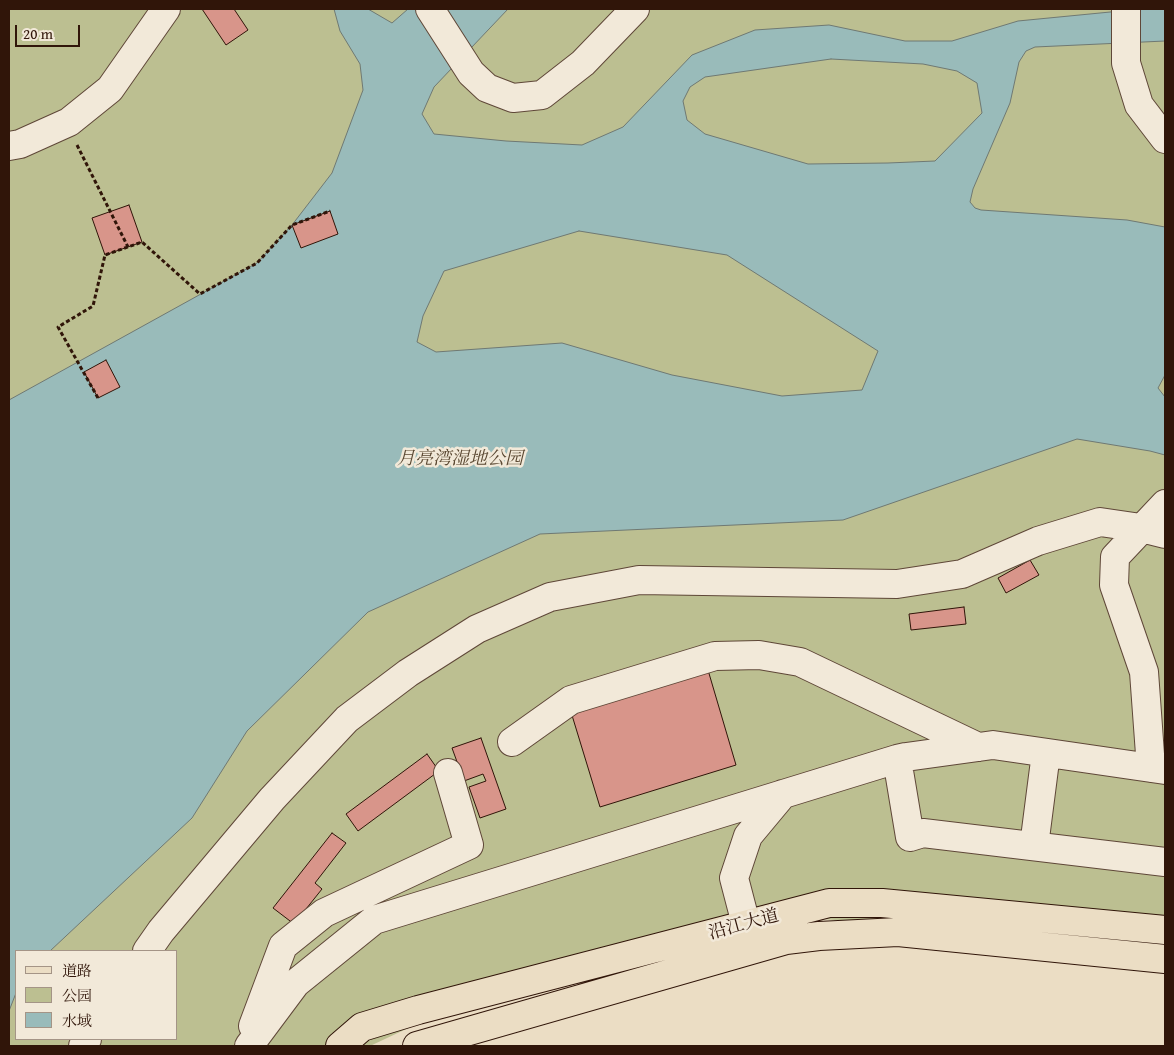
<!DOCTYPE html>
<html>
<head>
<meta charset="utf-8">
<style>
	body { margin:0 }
	#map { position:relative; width:1174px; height:1055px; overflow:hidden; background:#ebddc4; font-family:"Gentium Book Plus","Noto Serif SC",serif }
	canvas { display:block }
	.frame { position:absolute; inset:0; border:10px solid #301509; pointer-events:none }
	.legend { position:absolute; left:15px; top:950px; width:162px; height:90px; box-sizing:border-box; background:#f2e9d9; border:1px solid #a49486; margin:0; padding:6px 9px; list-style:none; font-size:15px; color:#301509 }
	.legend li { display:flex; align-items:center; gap:10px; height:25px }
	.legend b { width:25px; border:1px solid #a49486 }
	.scale { position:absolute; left:15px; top:25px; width:65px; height:22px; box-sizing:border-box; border:2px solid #301509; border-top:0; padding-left:6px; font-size:15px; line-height:18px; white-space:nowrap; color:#301509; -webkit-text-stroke:4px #f2e9d9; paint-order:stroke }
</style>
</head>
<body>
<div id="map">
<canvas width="1174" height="1055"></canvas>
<div class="frame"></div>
<ul class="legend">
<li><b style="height:6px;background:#ebddc4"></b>道路</li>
<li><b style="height:14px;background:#bcbf91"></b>公园</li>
<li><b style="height:14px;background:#99bbba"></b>水域</li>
</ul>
<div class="scale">20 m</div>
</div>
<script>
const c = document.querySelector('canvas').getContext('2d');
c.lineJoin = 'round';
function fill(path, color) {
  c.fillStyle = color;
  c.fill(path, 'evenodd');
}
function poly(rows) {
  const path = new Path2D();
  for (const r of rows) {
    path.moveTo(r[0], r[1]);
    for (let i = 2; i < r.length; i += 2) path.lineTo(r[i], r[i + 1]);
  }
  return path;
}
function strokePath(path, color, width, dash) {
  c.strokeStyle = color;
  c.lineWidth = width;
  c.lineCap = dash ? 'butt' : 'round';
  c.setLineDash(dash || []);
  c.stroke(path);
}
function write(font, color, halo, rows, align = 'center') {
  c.font = font + ' "Gentium Book Plus","Noto Serif SC",serif';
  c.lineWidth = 5;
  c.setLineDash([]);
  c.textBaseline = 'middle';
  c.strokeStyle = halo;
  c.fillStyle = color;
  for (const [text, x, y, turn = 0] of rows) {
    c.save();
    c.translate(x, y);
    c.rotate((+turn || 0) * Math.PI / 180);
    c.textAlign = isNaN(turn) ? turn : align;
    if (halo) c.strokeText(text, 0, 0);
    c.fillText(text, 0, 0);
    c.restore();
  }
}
fill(poly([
	[9,9,1165,9,1165,947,823,919,449,1009,370,1046,9,1046],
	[16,951,176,951,176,1039,16,1039]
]), '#bcbf91');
const water = poly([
	[334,9,368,9,392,23,408,9,508,9,434,87,422,114,434,134,506,141,582,145,623,127,692,55,755,30,829,25,905,41,952,41,1018,21,1141,9,1165,9,1165,41,1035,47,1026,51,1019,62,1010,103,973,189,970,202,975,208,981,210,1127,220,1165,227,1165,375,1158,388,1165,397,1165,455,1150,451,1077,439,843,520,540,534,368,612,247,731,192,818,50,951,16,951,16,993,9,1011,9,400,257,263,292,225,332,173,363,90,360,64,340,31,334,9],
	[831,59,923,64,957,71,977,83,982,113,935,161,888,163,808,164,705,134,687,120,683,101,690,87,705,77,831,59],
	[579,231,727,255,878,351,862,390,782,396,672,375,562,343,436,352,417,342,423,316,444,271,579,231]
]);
fill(water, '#99bbba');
strokePath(water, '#6f7973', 1);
const building = poly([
	[202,9,234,9,248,30,226,45,202,9],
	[129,205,142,242,105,255,92,218,129,205],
	[330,211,338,234,301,248,292,225,330,211],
	[106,360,120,387,98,398,84,372,106,360],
	[1030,560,1039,575,1006,593,998,578,1030,560],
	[964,607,966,624,911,630,909,614,964,607],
	[708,670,736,765,600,807,571,712,708,670],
	[481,738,506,809,480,818,469,787,486,781,483,774,464,781,452,748,481,738],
	[427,754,439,771,358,831,346,814,427,754],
	[332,833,346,843,315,883,322,889,294,924,273,908,332,833]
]);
fill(building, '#d8958a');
strokePath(building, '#301509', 1);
const minor = poly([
	[430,9,471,73,487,88,513,98,542,95,583,63,635,9],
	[1126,9,1126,63,1139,105,1165,139],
	[9,146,20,144,69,122,110,89,166,9],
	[512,742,571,700,715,656,759,655,800,662,978,747],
	[897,759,910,837,923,833,1165,862],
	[1151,768,1144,672,1114,585,1115,557,1165,504],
	[1034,846,1046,753],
	[746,924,734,878,748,836,783,794],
	[147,951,161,931,272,799,347,719,408,673,477,629,550,597,639,580,897,584,962,574,1038,541,1100,522,1141,528,1165,534],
	[253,1026,283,946,324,913,469,845,448,773],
	[83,1046,87,1039],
	[249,1046,296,983,374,920,897,759,906,757,993,745,1165,770]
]);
const major = poly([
	[340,1046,362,1027,418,1010,829,903,882,903,1165,930],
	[417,1046,786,940,819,936,898,932,1165,959]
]);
strokePath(minor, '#5f4738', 30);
strokePath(major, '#301509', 30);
strokePath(poly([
	[77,145,128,247],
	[98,398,58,327,93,306,105,255,142,242,200,294,257,263,292,225,330,211]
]), '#301509', 3, [4, 2.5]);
strokePath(minor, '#f2e9d9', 28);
strokePath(major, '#ebddc4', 28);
write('italic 18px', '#5a4832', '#f2e9d9', [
	["月亮湾湿地公园",460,459]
]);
write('18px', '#301509', '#f2e9d9', [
	["沿江大道",744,925,-15]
]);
</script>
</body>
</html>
